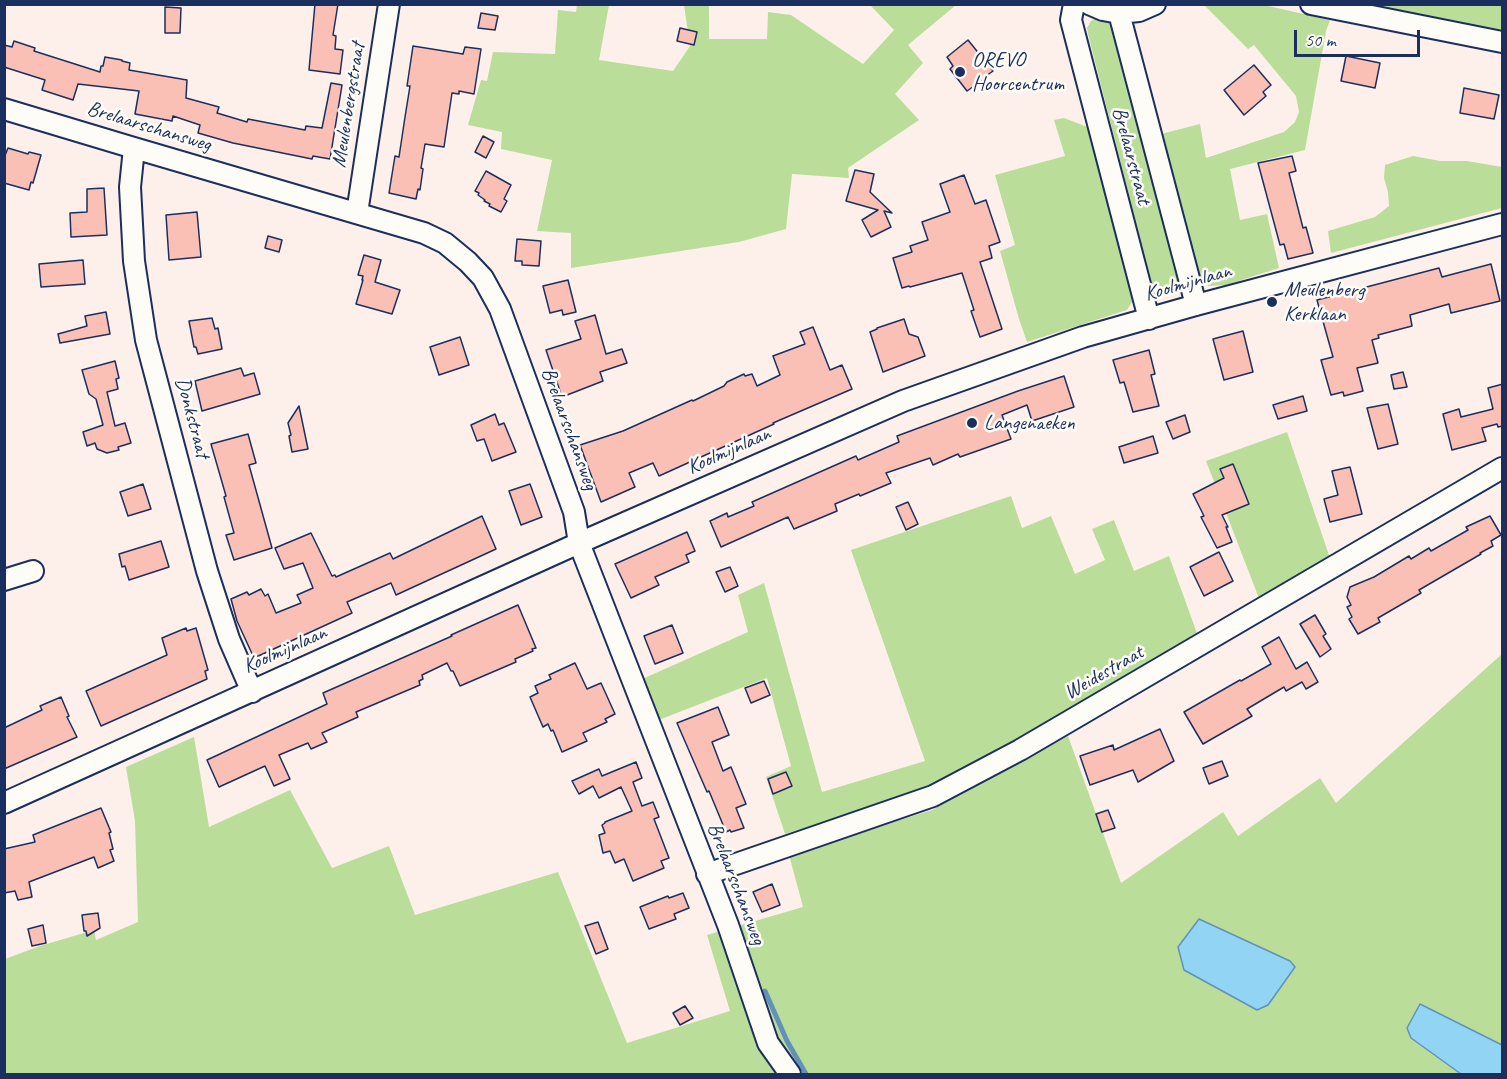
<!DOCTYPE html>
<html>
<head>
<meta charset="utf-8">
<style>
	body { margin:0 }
	#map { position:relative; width:1507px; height:1079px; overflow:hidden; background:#fdf0ea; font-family:Caveat,sans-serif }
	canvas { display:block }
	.frame { position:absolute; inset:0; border:6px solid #1b2f5e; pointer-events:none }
	.scale { position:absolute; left:1294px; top:30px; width:126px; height:27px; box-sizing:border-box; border:3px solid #1b2f5e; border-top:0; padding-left:8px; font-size:18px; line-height:21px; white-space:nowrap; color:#1b2f5e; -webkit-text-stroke:4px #fdfcf7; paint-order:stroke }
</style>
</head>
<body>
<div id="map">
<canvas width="1507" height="1079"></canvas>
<div class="frame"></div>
<div class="scale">50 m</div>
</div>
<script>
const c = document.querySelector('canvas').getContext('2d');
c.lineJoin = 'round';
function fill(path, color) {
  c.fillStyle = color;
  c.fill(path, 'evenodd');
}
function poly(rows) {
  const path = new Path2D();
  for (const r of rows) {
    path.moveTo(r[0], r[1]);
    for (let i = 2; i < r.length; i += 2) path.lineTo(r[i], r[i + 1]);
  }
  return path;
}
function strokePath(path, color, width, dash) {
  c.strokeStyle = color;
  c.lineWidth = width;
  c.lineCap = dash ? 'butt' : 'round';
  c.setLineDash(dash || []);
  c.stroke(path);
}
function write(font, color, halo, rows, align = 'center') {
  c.font = font + ' Caveat,sans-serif';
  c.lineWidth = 5;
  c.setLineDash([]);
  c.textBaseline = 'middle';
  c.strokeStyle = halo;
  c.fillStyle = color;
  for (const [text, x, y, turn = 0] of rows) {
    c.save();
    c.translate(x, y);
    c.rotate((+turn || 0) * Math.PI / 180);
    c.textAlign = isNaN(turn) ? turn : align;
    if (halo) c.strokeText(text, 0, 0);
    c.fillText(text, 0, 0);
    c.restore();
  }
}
fill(poly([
	[577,5,609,5,599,60,673,71,690,46,684,5,709,5,709,39,767,39,768,12,791,15,863,64,894,30,871,6,872,5,956,5,908,45,923,63,895,94,919,120,848,168,849,178,792,174,786,229,739,242,571,268,571,233,537,231,552,160,501,149,502,132,468,125,481,80,487,81,493,52,555,54,558,10,576,12],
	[1204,5,1264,5,1330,20,1326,31,1305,150,1230,169,1240,220,1267,214,1279,268,1226,285,1208,286,1194,270,1161,134,1200,124,1206,158,1284,132,1295,122,1299,112,1296,96,1254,45,1248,49],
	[1355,5,1502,5,1502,35],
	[1099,16,1112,20,1181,280,1176,289,1170,292,1165,293,1159,292,1152,286,1088,34,1087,28,1091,21],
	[1064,118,1090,128,1134,289,1132,302,1127,310,1027,342,1019,319,1000,251,1015,245,995,175,1065,156,1054,120],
	[1413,156,1440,161,1467,161,1502,167,1502,208,1331,253,1328,231,1375,217,1389,206,1388,192,1384,178,1385,165],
	[1287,432,1331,561,1260,601,1206,461],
	[1011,496,1022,528,1051,516,1075,574,1105,560,1092,529,1114,520,1134,571,1169,556,1198,636,1019,741,932,784,897,798,785,834,766,777,791,766,767,678,656,721,640,680,748,632,738,595,764,583,822,792,925,761,851,550],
	[1502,654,1502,1045,1421,1004,1411,1038,1461,1074,5,1074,5,959,40,946,94,930,96,940,138,922,135,821,126,767,194,737,209,827,290,790,332,868,389,846,415,915,558,872,627,1043,730,1011,707,935,803,907,789,855,932,810,1068,736,1121,883,1223,812,1238,836,1320,778,1336,803]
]), '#bade99');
const water = poly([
	[1199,919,1290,961,1295,967,1268,1005,1257,1010,1184,970,1178,947,1199,919],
	[1420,1004,1502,1045,1502,1074,1461,1074,1411,1038,1407,1028,1420,1004]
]);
fill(water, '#91d4f3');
strokePath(water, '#6292b7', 1.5);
strokePath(poly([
	[765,991,787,1041,806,1074]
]), '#6292b7', 5);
const building = poly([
	[315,4,338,4,333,35,336,36,335,49,343,50,340,74,309,70,315,4],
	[165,7,181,8,180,33,165,33,165,7],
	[481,13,498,16,495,30,478,28,481,13],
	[680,28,697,32,694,45,677,41,680,28],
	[968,40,993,71,986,76,987,77,967,91,950,69,953,66,947,57,968,40],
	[14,41,35,48,34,51,100,72,101,66,103,66,105,57,122,60,122,61,130,63,129,70,187,80,186,98,219,107,217,113,247,122,248,119,305,130,306,126,322,128,331,83,342,85,330,159,313,156,312,159,233,143,198,133,200,125,173,116,172,121,135,114,139,91,78,84,73,100,42,90,45,80,4,67,4,45,12,47,14,41],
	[413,46,463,54,465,47,481,49,474,94,459,91,459,94,452,93,444,147,425,144,421,168,423,169,420,190,418,189,416,199,389,193,395,156,399,157,405,117,410,86,407,86,413,46],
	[1346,56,1380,63,1375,88,1341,81,1346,56],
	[1254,65,1271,85,1263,92,1266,96,1244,115,1224,90,1254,65],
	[1464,88,1499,95,1494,119,1460,113,1464,88],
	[483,136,494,142,486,158,475,152,483,136],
	[8,148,28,154,29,152,41,155,33,183,31,182,29,190,4,183,4,158,8,148],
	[1292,156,1296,171,1289,173,1303,228,1306,227,1313,253,1288,259,1284,244,1280,245,1258,163,1292,156],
	[855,170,874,174,870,192,892,213,884,211,891,227,871,237,862,220,878,210,846,201,855,170],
	[486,171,511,185,504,199,507,201,501,212,489,206,490,204,484,201,485,200,478,195,479,193,475,191,486,171],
	[964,175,975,204,986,200,1000,242,989,246,992,258,980,262,1002,329,980,337,971,311,974,310,962,273,910,287,909,286,902,288,893,258,912,252,910,246,928,240,922,222,950,212,940,184,964,175],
	[104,188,107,235,71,237,70,213,87,212,87,189,104,188],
	[197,212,201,257,169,260,166,215,197,212],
	[268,236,282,240,279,252,265,248,268,236],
	[517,239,541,241,539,266,522,265,522,261,515,261,517,239],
	[364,255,381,260,375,282,400,290,392,314,356,304,363,280,362,280,363,276,358,275,364,255],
	[83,260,85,284,41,287,39,264,83,260],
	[1491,264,1500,301,1451,313,1449,304,1410,315,1412,326,1378,335,1379,338,1372,340,1378,363,1357,368,1363,391,1344,396,1343,392,1331,395,1321,360,1333,357,1317,300,1439,268,1442,277,1491,264],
	[568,280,576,312,563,315,562,310,550,313,543,286,568,280],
	[106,312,110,334,60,343,58,334,87,326,85,316,106,312],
	[595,315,606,354,622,349,627,363,600,372,603,381,562,397,546,350,581,339,575,321,595,315],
	[212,318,215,329,218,328,222,349,198,354,196,347,194,347,189,321,212,318],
	[904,319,909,334,918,337,925,356,883,372,870,332,877,329,877,328,904,319],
	[813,327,830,370,842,365,852,389,773,423,774,424,659,476,653,463,629,473,635,487,601,502,580,445,623,431,692,400,693,401,724,386,727,382,744,374,745,376,752,374,757,386,780,375,773,356,805,344,800,332,813,327],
	[1243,331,1253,372,1224,380,1213,339,1243,331],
	[460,337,469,365,439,375,430,347,460,337],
	[1149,350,1155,374,1151,375,1159,406,1133,412,1124,382,1120,383,1113,360,1149,350],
	[115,361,119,378,116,379,118,389,107,392,115,426,125,423,131,443,118,447,119,450,107,453,97,449,95,443,87,446,83,432,103,425,96,399,89,394,82,370,115,361],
	[241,368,244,376,254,373,260,394,202,411,195,381,241,368],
	[1403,372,1407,387,1394,389,1391,375,1403,372],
	[1064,376,1074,407,1032,421,1027,405,1002,415,1011,439,960,457,958,454,933,465,930,458,886,473,891,483,860,496,859,494,835,504,837,511,794,529,788,517,721,547,710,521,727,513,728,517,754,506,752,502,856,456,858,460,899,442,897,436,1018,391,1064,376],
	[1503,384,1503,426,1498,427,1497,424,1482,428,1486,441,1452,450,1443,414,1459,409,1461,417,1493,409,1488,388,1503,384],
	[1303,396,1307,411,1278,419,1273,405,1303,396],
	[1388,404,1398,444,1378,449,1367,408,1388,404],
	[299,406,308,449,292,452,289,436,291,435,288,423,299,406],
	[495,414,499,425,504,423,516,452,492,461,484,439,477,441,471,425,495,414],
	[1185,415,1190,432,1173,439,1166,422,1185,415],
	[248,434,256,463,249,465,272,548,234,560,226,535,234,533,224,497,226,496,211,444,248,434],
	[1153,436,1158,453,1124,463,1119,447,1153,436],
	[1233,464,1249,504,1222,515,1228,527,1226,527,1232,542,1217,548,1201,517,1204,516,1193,494,1224,478,1220,469,1233,464],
	[1350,467,1362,514,1330,522,1324,499,1338,495,1332,471,1350,467],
	[143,484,151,509,128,516,120,492,143,484],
	[530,484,542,517,521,525,509,491,530,484],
	[908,502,918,524,906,530,896,507,908,502],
	[482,516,496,549,396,595,391,583,347,602,352,613,254,658,237,621,231,599,247,592,249,595,261,589,265,596,268,594,276,613,301,603,297,595,313,588,303,563,284,569,275,548,311,533,332,576,335,575,336,577,390,553,393,559,482,516],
	[1490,516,1501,535,1491,541,1493,546,1480,553,1481,554,1419,590,1421,593,1378,618,1380,622,1358,634,1349,619,1352,617,1347,607,1351,605,1347,597,1350,587,1374,577,1409,556,1411,559,1429,548,1431,551,1468,530,1466,527,1490,516],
	[687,532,695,551,686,555,689,562,655,577,659,585,631,598,615,564,687,532],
	[161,541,169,567,129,580,125,566,122,567,119,554,161,541],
	[1219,552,1233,581,1204,596,1190,567,1219,552],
	[730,567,738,586,725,592,716,572,730,567],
	[518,605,536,648,532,649,533,651,515,659,516,662,460,686,453,671,451,671,447,663,422,675,423,679,419,681,420,685,356,712,358,717,322,733,327,742,311,749,308,743,279,755,290,779,274,786,265,766,219,787,207,760,327,704,323,693,452,636,451,635,518,605],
	[1315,615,1326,634,1323,636,1331,649,1320,657,1300,624,1315,615],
	[672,625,683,653,655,664,644,636,672,625],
	[186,628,187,631,196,628,208,670,205,671,207,679,101,726,86,691,167,655,162,638,186,628],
	[1279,637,1296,669,1307,662,1318,682,1306,689,1302,682,1286,691,1284,687,1247,709,1252,716,1203,744,1184,712,1240,680,1241,681,1271,664,1262,647,1279,637],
	[575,663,587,689,601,683,615,714,605,719,607,722,583,733,587,741,562,752,553,730,551,731,548,724,543,727,530,697,538,693,535,686,551,679,549,675,575,663],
	[764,681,770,695,751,703,745,688,764,681],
	[61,697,69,716,67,717,77,737,4,769,4,728,42,710,40,706,61,697],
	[718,707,729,735,712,742,723,771,731,767,746,804,736,808,744,828,731,832,730,830,726,832,709,791,707,792,677,723,718,707],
	[1160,729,1174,761,1138,782,1133,770,1090,785,1080,756,1113,745,1114,750,1160,729],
	[1222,761,1228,776,1209,784,1203,768,1222,761],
	[636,762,642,778,633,782,642,806,653,802,659,817,654,819,669,858,661,861,664,868,633,881,624,859,615,863,610,851,603,853,599,835,605,833,602,825,605,823,605,822,632,811,621,787,599,798,593,786,579,794,572,781,599,769,602,776,636,762],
	[786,772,792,786,773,794,768,779,786,772],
	[101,808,111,832,109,833,113,849,110,850,114,861,98,868,94,857,29,882,32,897,18,900,15,891,4,893,4,849,35,842,33,835,101,808],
	[1108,810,1115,828,1102,832,1096,814,1108,810],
	[772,884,780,905,762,912,753,892,772,884],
	[683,893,689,908,674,914,676,919,649,929,640,907,668,896,669,898,683,893],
	[98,913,100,928,87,936,86,931,84,931,82,915,98,913],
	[598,922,608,949,596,954,585,926,598,922],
	[43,925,46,943,32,946,28,929,43,925],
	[685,1006,693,1018,680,1025,673,1013,685,1006]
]);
fill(building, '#fbc0b5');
strokePath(building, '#1b2f5e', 1.5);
const minor = poly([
	[1074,4,1071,20,1149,319],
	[1089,4,1103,10,1119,13,1139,11,1155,4],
	[1311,4,1502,42],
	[1119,13,1196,305],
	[4,109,134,148,424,233,445,243,468,262,483,278,500,309,574,512,579,543,728,925,768,1043,790,1074],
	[134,148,130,187,134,261,146,340,207,571,229,639,252,692],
	[357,213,389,4],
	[4,580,33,571],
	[4,803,579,543,903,401,1083,337,1196,305,1502,224],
	[707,874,933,796,1020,750,1502,468]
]);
strokePath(minor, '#1b2f5e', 24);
strokePath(minor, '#fdfcf7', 20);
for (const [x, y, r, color] of [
	[960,72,6,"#1b2f5e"],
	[1272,302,6,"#1b2f5e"],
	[972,423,6,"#1b2f5e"]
]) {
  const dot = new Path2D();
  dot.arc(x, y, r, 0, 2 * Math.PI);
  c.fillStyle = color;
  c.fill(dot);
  strokePath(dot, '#fdfcf7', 2);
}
write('21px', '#1b2f5e', '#fdfcf7', [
	["OREVO",972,60],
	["Hoorcentrum",972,84],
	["Meulenberg",1284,290],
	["Kerklaan",1284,314],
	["Langenaeken",984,423]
], 'left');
write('21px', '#1b2f5e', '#fdfcf7', [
	["Meulenbergstraat",349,105,-81],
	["Brelaarschansweg",149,127,17],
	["Brelaarstraat",1131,156,75],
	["Koolmijnlaan",1188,283,-16],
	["Donkstraat",192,418,75],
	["Brelaarschansweg",569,429,70],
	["Koolmijnlaan",729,451,-24],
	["Koolmijnlaan",285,650,-24],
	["Weidestraat",1104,673,-30],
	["Brelaarschansweg",736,884,69]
]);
</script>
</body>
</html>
